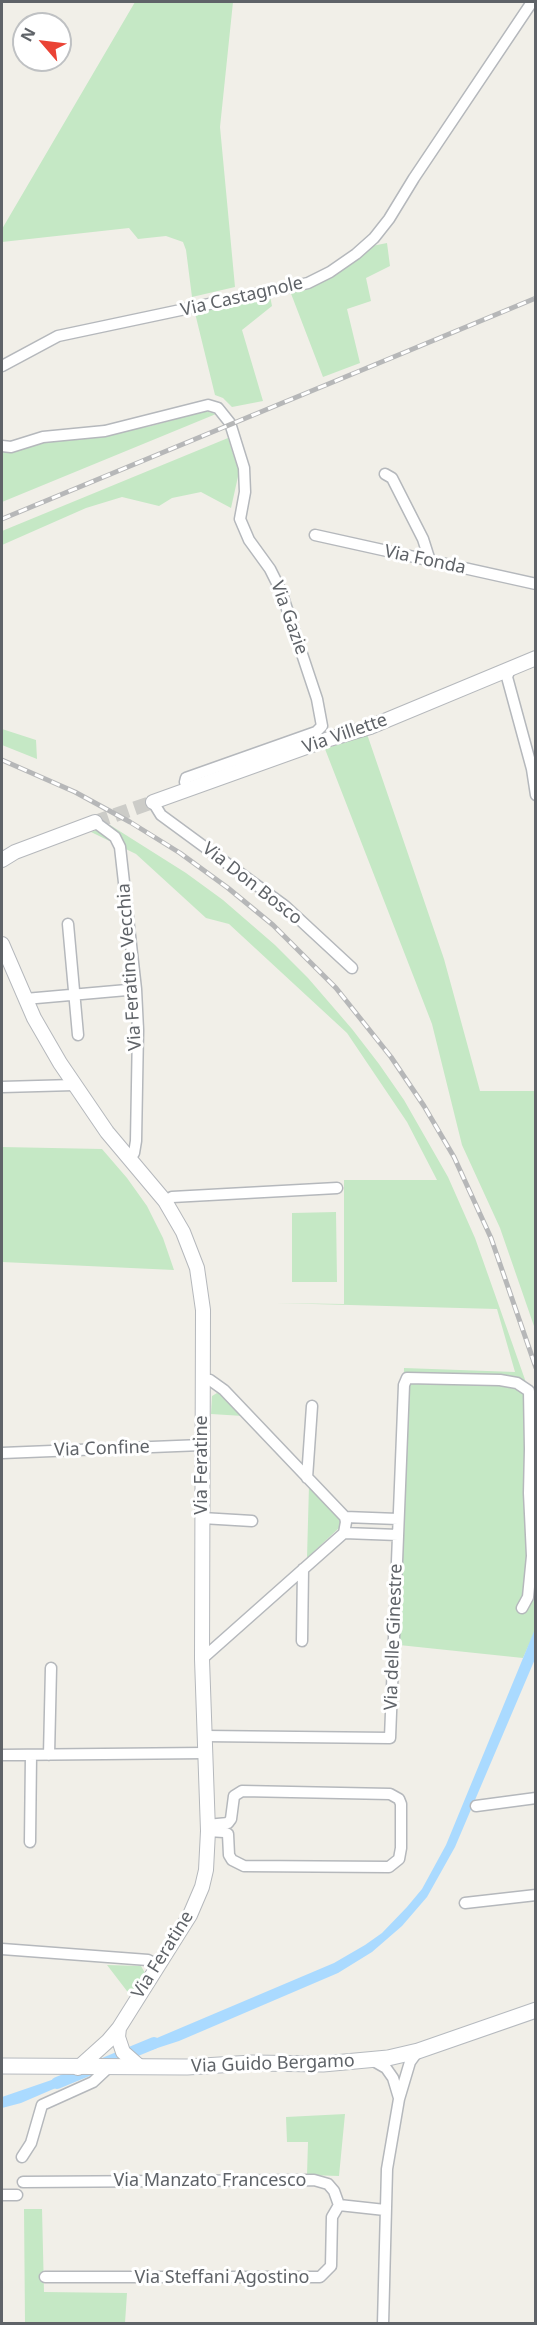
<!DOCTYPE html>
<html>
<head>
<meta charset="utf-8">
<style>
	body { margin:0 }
	#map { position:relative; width:537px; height:2325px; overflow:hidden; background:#f1efe8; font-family:"Noto Sans",sans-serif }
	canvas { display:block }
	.frame { position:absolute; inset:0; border:3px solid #5f6368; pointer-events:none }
	.north { position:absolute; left:12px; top:12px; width:60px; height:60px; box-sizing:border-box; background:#fff; border:2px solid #bfc1c3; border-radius:50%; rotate:298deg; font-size:16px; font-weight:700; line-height:24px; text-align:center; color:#5f6368 }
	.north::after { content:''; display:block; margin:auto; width:21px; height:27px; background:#ea4335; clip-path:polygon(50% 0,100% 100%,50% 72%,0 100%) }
</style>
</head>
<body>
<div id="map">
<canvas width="537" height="2325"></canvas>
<div class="frame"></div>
<div class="north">N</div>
</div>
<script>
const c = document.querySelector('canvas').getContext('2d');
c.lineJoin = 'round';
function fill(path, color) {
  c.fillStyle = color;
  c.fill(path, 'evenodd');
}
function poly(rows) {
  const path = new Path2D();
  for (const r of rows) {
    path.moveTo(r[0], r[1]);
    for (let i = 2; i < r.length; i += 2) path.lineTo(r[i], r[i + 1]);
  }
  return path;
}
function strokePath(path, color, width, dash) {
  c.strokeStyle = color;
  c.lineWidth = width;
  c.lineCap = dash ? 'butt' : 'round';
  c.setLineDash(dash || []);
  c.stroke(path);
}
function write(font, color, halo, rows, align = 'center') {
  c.font = font + ' "Noto Sans",sans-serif';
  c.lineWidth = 6;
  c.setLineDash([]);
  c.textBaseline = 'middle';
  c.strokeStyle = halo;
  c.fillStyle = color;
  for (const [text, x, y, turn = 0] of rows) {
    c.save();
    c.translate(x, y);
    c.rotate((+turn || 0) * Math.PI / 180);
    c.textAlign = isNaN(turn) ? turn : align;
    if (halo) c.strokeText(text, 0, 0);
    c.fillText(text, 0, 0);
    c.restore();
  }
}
fill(poly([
	[135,2,233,2,220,127,235,287,192,297,186,250,183,242,166,236,138,239,129,228,2,242,2,229],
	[387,243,390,266,366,278,371,301,347,309,360,363,323,377,290,291,372,246],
	[270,296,272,306,242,330,263,401,232,407,223,398,215,395,195,313],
	[205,411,216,414,2,502,2,448,43,441,102,435,151,426],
	[228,438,239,472,231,508,201,492,172,498,159,506,122,497,86,508,2,545,2,531],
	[2,729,36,740,37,759,2,745],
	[367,734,444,959,480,1091,535,1091,535,1329,500,1228,462,1145,432,1024,325,749],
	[110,825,186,873,223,900,275,945,308,978,352,1029,379,1064,404,1100,448,1177,475,1238,535,1408,536,1629,523,1658,399,1645,404,1368,515,1372,497,1309,276,1303,344,1304,344,1180,437,1180,407,1122,347,1033,229,924,206,918,136,854,91,832],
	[2,1147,102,1149,127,1178,147,1206,163,1238,174,1270,2,1262],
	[336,1212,337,1282,292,1282,292,1213],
	[217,1393,223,1396,243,1416,211,1414,212,1396],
	[309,1485,340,1518,341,1523,339,1528,307,1558],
	[107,1965,141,1966,145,1973,130,1995],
	[345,2114,339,2176,307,2175,308,2142,287,2142,286,2117],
	[24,2209,42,2209,44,2292,127,2293,125,2323,25,2323]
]), '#c5e8c5');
fill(poly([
	[535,1629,535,1659,455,1847,427,1897,402,1926,372,1952,338,1973,179,2041,142,2053,138,2046,334,1963,365,1945,382,1933,407,1907,422,1889,446,1845],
	[69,2074,72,2081,21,2103,2,2108,2,2097]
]), '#aadaff');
strokePath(poly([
	[57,2083,154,2043]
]), '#aadaff', 12);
strokePath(poly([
	[95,822,153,802]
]), '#ccccc8', 14, [14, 7]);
const minor = poly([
	[2,366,58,336,308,283,330,272,356,254,374,238,389,219,414,178,532,2],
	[2,446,11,447,43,437,105,431,208,405,218,408,230,423,244,468,245,492,240,519,249,540,270,569,281,591,317,699,322,726,316,732,186,778,185,782,188,789],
	[385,474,392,478,423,539,430,561],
	[315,535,536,584],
	[510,669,507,677,532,769,536,795],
	[153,802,161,815,285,906,352,968],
	[95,822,115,837,120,847,136,989,138,1030,136,1141,134,1153,130,1159],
	[68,924,78,1035],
	[25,999,127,990],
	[2,1087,74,1085],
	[165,1201,172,1197,337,1188],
	[2,1453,202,1445],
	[307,1478,312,1406],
	[345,1517,398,1519],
	[202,1518,252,1521],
	[344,1533,398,1535],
	[302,1641,303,1569],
	[202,1659,344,1533,346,1522,345,1517,224,1390,210,1380,202,1379],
	[204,1736,390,1738,404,1385,407,1378,500,1380,517,1383,529,1391,530,1449,529,1493,532,1556,528,1597,522,1608],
	[2,1755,205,1753],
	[49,1755,51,1668],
	[476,1806,536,1798],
	[207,1825,228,1823,231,1819,234,1796,242,1791,390,1794,399,1799,401,1804,401,1848,399,1859,389,1867,244,1866,232,1860,229,1855,228,1834,224,1832,208,1831],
	[30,1842,31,1755],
	[465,1903,536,1895],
	[2,1949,148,1960,158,1965],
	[372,2060,386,2068,393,2078,399,2098],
	[22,2157,31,2143,42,2105,93,2082,109,2067],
	[23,2182,314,2180,328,2184,334,2191,339,2205],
	[2,2195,17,2195],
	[339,2205,385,2210],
	[45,2277,320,2277,331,2266,332,2217,339,2205],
	[383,2324,387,2169,399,2099,410,2062,418,2051]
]);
const tertiary = poly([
	[153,802,326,740,370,727,536,658],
	[2,860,15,852,95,822],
	[2,944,34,1018,60,1063,107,1132,165,1201,183,1232,197,1268,203,1310,202,1659,208,1831,206,1870,202,1887,190,1915,119,2028,108,2041,78,2068],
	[119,2028,118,2037,123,2052,140,2067]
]);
const secondary = poly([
	[2,2066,187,2067,252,2063,323,2064,388,2058,418,2051,536,2010]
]);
strokePath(minor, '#b5b8bc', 13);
strokePath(tertiary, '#b5b8bc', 16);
strokePath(secondary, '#b6babf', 17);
strokePath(minor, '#fff', 10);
strokePath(tertiary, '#fff', 14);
strokePath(secondary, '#fff', 15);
const rail = poly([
	[2,519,536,298],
	[2,760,75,792,130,822,180,853,228,888,273,925,336,988,391,1057,424,1106,454,1157,491,1238,536,1368]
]);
strokePath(rail, '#b6b7b8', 5);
strokePath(rail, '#fff', 3, [9]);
write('18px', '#5f6368', '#fff', [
	["Via Castagnole",242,297,-13],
	["Via Fonda",425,560,12],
	["Via Gazie",289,618,70],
	["Via Villette",345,734,-19],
	["Via Don Bosco",252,884,38],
	["Via Feratine Vecchia",130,967,-94],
	["Via Confine",102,1449,-2],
	["Via Feratine",202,1465,-90],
	["Via delle Ginestre",394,1637,-88],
	["Via Feratine",163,1955,-58],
	["Via Guido Bergamo",273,2064,-2],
	["Via Manzato Francesco",210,2181],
	["Via Steffani Agostino",222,2278]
]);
</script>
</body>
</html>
